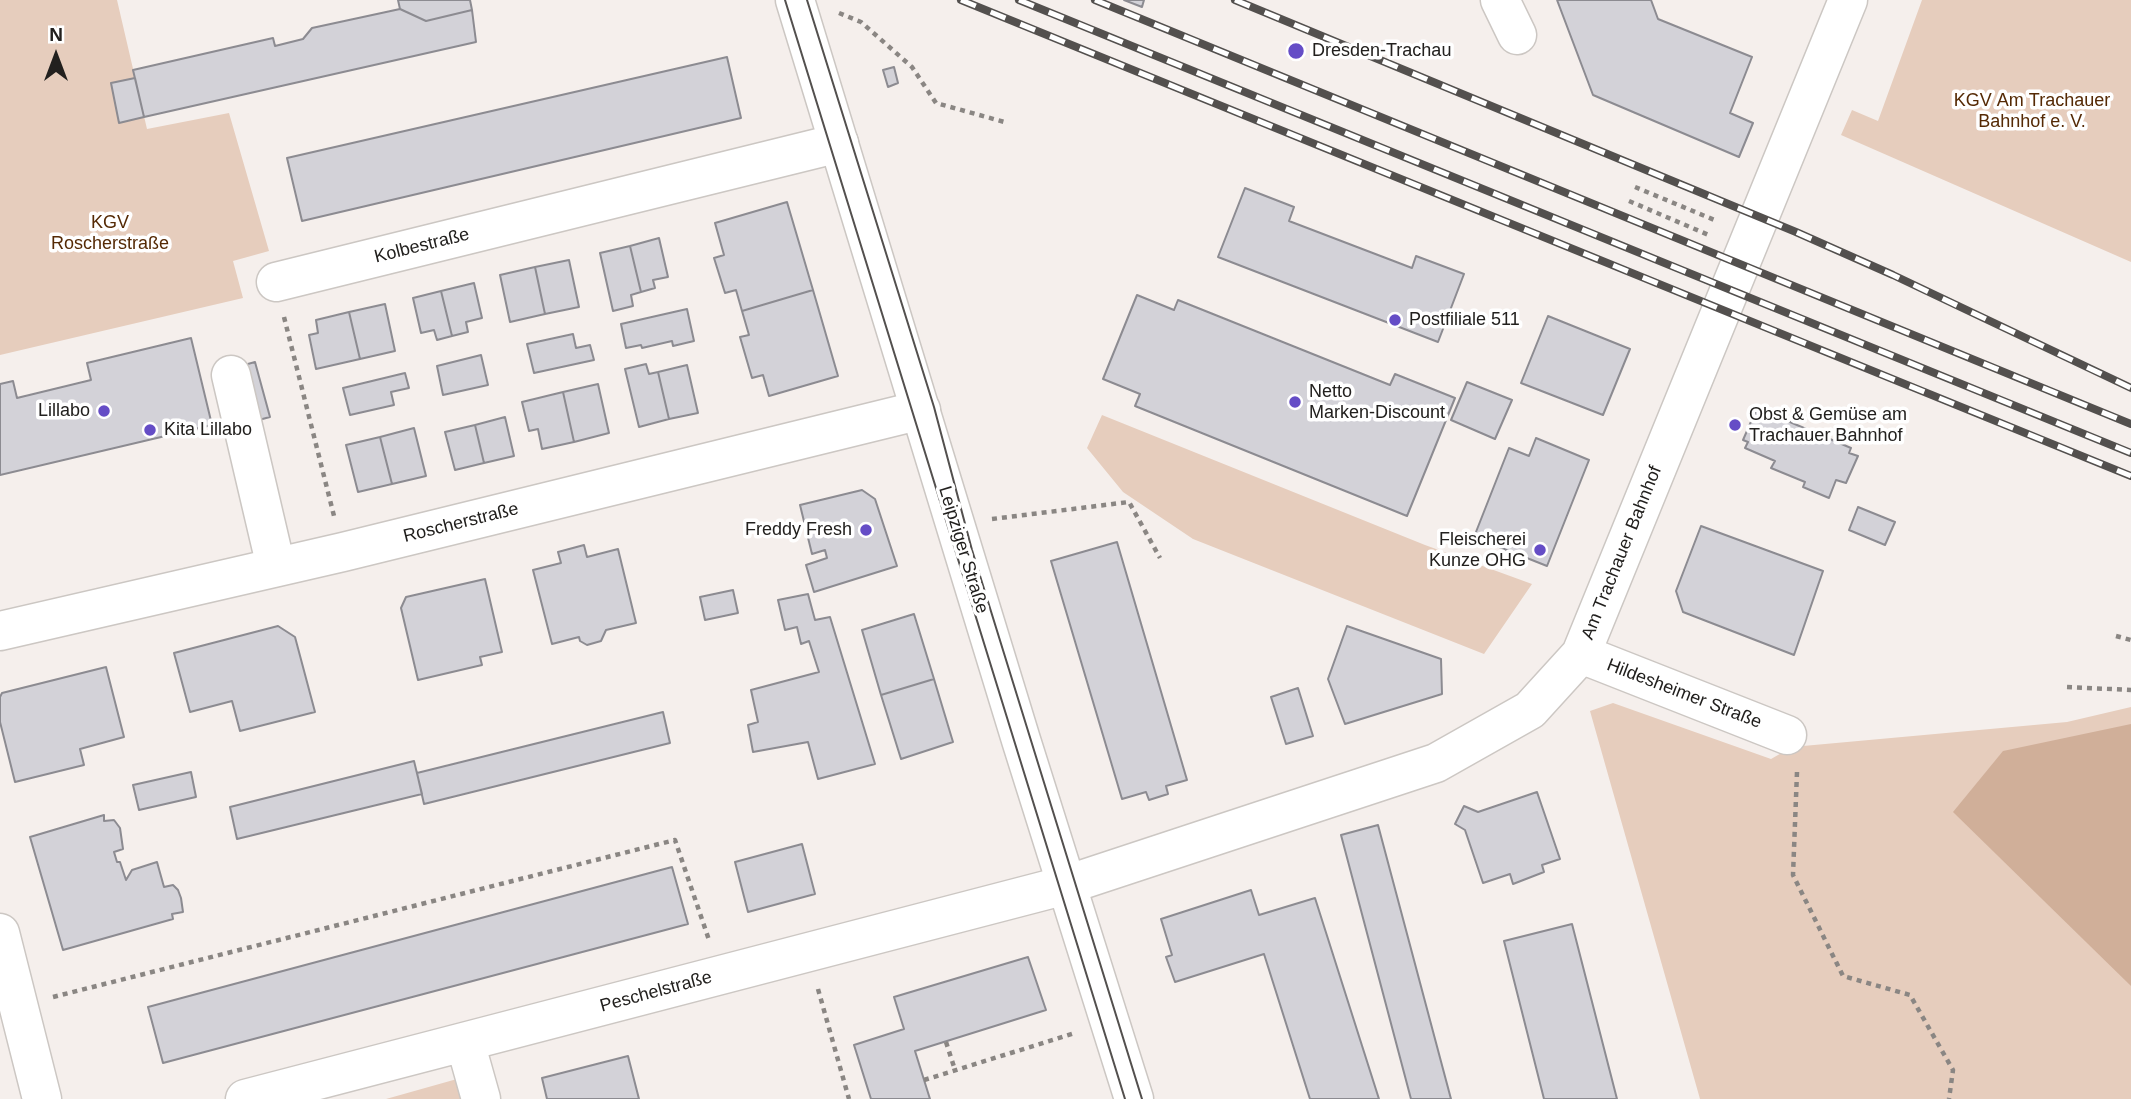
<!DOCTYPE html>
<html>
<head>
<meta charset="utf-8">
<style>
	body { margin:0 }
	#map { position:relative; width:2131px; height:1099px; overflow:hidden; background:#f5efec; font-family:Arial,sans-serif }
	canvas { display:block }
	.north { position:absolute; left:21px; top:21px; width:70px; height:70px; -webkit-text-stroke:5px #fff; paint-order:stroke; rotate:0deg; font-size:19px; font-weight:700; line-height:28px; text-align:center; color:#22201e }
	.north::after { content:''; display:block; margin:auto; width:24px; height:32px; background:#22201e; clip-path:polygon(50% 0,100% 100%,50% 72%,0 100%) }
</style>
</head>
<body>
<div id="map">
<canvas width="2131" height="1099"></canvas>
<div class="north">N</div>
</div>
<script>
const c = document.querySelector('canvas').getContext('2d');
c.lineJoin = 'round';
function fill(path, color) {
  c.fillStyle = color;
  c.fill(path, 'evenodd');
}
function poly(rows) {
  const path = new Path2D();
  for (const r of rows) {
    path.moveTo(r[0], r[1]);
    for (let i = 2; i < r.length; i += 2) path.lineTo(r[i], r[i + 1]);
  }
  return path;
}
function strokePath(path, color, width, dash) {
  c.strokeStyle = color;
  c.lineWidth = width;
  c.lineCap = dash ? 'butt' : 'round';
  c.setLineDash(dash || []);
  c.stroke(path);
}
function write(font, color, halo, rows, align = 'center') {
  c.font = font + ' Arial,sans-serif';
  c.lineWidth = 7;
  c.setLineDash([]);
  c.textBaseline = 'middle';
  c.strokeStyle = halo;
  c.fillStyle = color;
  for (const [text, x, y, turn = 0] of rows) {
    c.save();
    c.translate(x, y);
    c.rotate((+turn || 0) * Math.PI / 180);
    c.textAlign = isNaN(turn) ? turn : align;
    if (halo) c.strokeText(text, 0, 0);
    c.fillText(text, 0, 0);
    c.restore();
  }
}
fill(poly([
	[0,0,117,0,147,129,229,113,269,251,233,261,243,298,0,355],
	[1922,0,2131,0,2131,262,1841,135,1852,110,1878,121],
	[1102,415,1425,545,1532,584,1484,654,1193,539,1123,492,1087,448],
	[1613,703,1771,759,1792,747,2067,722,2131,707,2131,1099,1700,1099,1590,711],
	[457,1079,463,1099,386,1099]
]), '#e6cdbd');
fill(poly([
	[2131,724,2131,986,1953,812,2003,751]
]), '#d0af99');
const building = poly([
	[398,0,470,0,472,10,426,21,400,9,398,0],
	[1124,0,1144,0,1142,7,1124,0],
	[1557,0,1651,0,1658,19,1752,57,1730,113,1753,123,1739,157,1593,95,1557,0],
	[400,9,426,21,472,10,476,42,144,117,133,70,273,38,275,46,303,39,312,28,400,9],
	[727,57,741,118,302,221,287,158,727,57],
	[894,67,898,83,888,87,883,70,894,67],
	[135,78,144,117,119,123,111,83,135,78],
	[1245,188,1294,207,1289,221,1412,268,1416,256,1464,274,1438,342,1218,257,1245,188],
	[787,202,813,290,742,311,736,290,725,293,714,258,724,255,715,223,787,202],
	[659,238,668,277,653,280,655,288,641,292,630,246,659,238],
	[630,246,641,292,631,295,633,306,613,311,600,253,630,246],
	[569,260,579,307,545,314,535,267,569,260],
	[535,267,545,314,510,322,500,275,535,267],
	[474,283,482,318,466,322,468,332,452,336,441,291,474,283],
	[813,290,838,376,769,396,763,375,752,378,740,337,749,335,742,311,813,290],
	[441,291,452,336,437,340,434,330,421,333,413,298,441,291],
	[1137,295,1174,310,1178,300,1390,385,1395,374,1455,398,1407,516,1135,406,1140,394,1103,379,1137,295],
	[385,304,395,351,360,359,349,312,385,304],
	[687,309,694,341,673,346,672,341,642,348,641,345,626,348,621,324,687,309],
	[349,312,360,359,316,369,309,335,318,333,316,320,349,312],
	[1548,316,1630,349,1603,415,1521,383,1548,316],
	[573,334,576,348,590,345,594,360,534,373,527,344,573,334],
	[191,338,212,425,0,475,0,384,13,381,17,398,91,380,87,363,191,338],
	[481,355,488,385,443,395,437,366,481,355],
	[255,362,270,417,251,422,237,367,255,362],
	[646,364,649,374,658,372,669,419,639,427,625,369,646,364],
	[687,365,698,413,669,419,658,372,687,365],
	[405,373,409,388,391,392,394,405,350,415,343,388,405,373],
	[1467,382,1512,400,1495,439,1451,420,1467,382],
	[598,384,609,433,574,442,563,392,598,384],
	[563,392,574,442,542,449,538,429,529,431,522,402,563,392],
	[1757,408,1851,448,1849,453,1858,456,1846,483,1836,480,1829,498,1803,487,1805,482,1771,468,1775,461,1745,448,1748,442,1743,440,1757,408],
	[505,417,514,456,484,463,475,425,505,417],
	[475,425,484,463,455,470,445,432,475,425],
	[414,428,426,476,392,484,380,437,414,428],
	[380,437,392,484,358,492,346,445,380,437],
	[1536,438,1589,460,1547,566,1474,537,1509,448,1529,456,1536,438],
	[862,490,875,499,897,566,814,592,806,565,827,558,825,550,812,554,800,505,862,490],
	[1858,507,1895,522,1885,545,1849,530,1858,507],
	[1701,526,1823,571,1794,655,1683,612,1676,591,1701,526],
	[1117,542,1187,780,1166,786,1168,794,1149,800,1146,792,1122,799,1051,561,1117,542],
	[584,545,587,557,618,549,636,623,606,630,601,641,587,645,580,641,579,637,552,644,533,570,561,563,558,552,584,545],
	[485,579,502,652,480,657,482,665,418,680,401,608,406,597,485,579],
	[733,590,738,613,705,620,700,597,733,590],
	[808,594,815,620,830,617,875,764,818,779,808,742,753,752,748,725,758,722,751,690,819,672,809,641,801,644,797,627,785,630,778,600,808,594],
	[914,614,934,679,881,695,862,630,914,614],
	[278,626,295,637,315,712,240,731,232,701,190,712,174,653,278,626],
	[1347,626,1441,659,1442,694,1345,724,1328,679,1347,626],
	[106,667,124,737,80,749,84,765,15,782,0,722,0,697,2,693,106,667],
	[934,679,953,742,901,759,881,695,934,679],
	[1298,688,1313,736,1286,744,1271,697,1298,688],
	[663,712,670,743,424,804,417,773,663,712],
	[414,761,422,794,237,839,230,807,414,761],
	[191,772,196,797,139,810,133,785,191,772],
	[1537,792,1560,859,1542,865,1544,872,1513,884,1510,874,1483,883,1465,830,1455,824,1464,806,1478,812,1537,792],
	[104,815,104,821,114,820,120,828,123,849,114,852,117,862,120,862,126,880,132,870,157,862,164,887,173,885,178,890,181,898,183,912,172,914,173,919,63,950,30,837,104,815],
	[1378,825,1451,1099,1411,1099,1341,835,1378,825],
	[802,844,815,894,748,912,735,862,802,844],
	[672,867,688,924,163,1063,148,1007,672,867],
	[1251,890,1259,915,1315,898,1379,1099,1310,1099,1264,954,1175,982,1166,957,1172,955,1161,919,1251,890],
	[1572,924,1617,1099,1544,1099,1504,941,1572,924],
	[1028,957,1046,1010,915,1051,930,1099,871,1099,854,1045,904,1029,894,997,1028,957],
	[628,1056,639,1099,547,1099,542,1078,628,1056]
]);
fill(building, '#d3d2d8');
strokePath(building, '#8c8b91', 2);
const minor = poly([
	[1500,0,1517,35],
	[276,282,839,143],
	[231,375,276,567],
	[0,631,343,552,921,410],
	[1581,654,1787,735],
	[0,933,42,1099],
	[465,1042,481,1099],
	[245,1099,1066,885,1436,763,1530,710,1581,654,1848,0]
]);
const major = poly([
	[795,0,1021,740,1134,1099]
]);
strokePath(minor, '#ccc7c3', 41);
strokePath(major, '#ccc7c3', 41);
strokePath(poly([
	[839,13,861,22,912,67,936,103,1008,123],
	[1635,187,1717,221],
	[1629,201,1711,236],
	[284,317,334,516],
	[992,519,1129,502,1160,558],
	[2116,636,2131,640],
	[2067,687,2131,690],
	[1797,772,1793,875,1843,976,1910,995,1953,1070,1949,1099],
	[818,989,849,1099],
	[53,997,675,840,709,940],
	[946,1042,955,1070],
	[924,1080,1075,1033]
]), '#8a8683', 4.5, [5, 5]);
strokePath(minor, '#fff', 38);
strokePath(major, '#fff', 38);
strokePath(poly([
	[785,0,1125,1099],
	[807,0,934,407,972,550,1142,1099]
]), '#53504e', 2);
const rail = poly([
	[961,0,2131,476],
	[1019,0,2131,453],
	[1095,0,2131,424],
	[1235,0,1796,232,1893,275,2131,388]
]);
strokePath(rail, '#53504e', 8);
strokePath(rail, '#fff', 5, [16]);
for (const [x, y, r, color] of [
	[1296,51,9,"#654dc6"],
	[1395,320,7,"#654dc6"],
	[1295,402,7,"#654dc6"],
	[104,411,7,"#654dc6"],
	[1735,425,7,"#654dc6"],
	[150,430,7,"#654dc6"],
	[866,530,7,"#654dc6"],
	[1540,550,7,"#654dc6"]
]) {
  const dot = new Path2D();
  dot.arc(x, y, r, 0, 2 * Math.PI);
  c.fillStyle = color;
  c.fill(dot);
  strokePath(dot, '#fff', 2.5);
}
write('18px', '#22201e', '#fff', [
	["Dresden-Trachau",1312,51],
	["Postfiliale 511",1409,320],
	["Netto",1309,392],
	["Marken-Discount",1309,413],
	["Lillabo",90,411,"right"],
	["Obst & Gemüse am",1749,415],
	["Trachauer Bahnhof",1749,436],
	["Kita Lillabo",164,430],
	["Freddy Fresh",852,530,"right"],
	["Fleischerei",1526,540,"right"],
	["Kunze OHG",1526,561,"right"]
], 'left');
write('18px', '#552a05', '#fff', [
	["KGV Am Trachauer",2032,101],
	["Bahnhof e. V.",2032,122],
	["KGV",110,223],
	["Roscherstraße",110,244]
]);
write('18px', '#22201e', '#fff', [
	["Kolbestraße",422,246,-14],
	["Roscherstraße",461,523,-14],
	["Leipziger Straße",963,550,73],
	["Am Trachauer Bahnhof",1622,553,-68],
	["Hildesheimer Straße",1684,694,21],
	["Peschelstraße",656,992,-15]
]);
</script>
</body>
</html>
